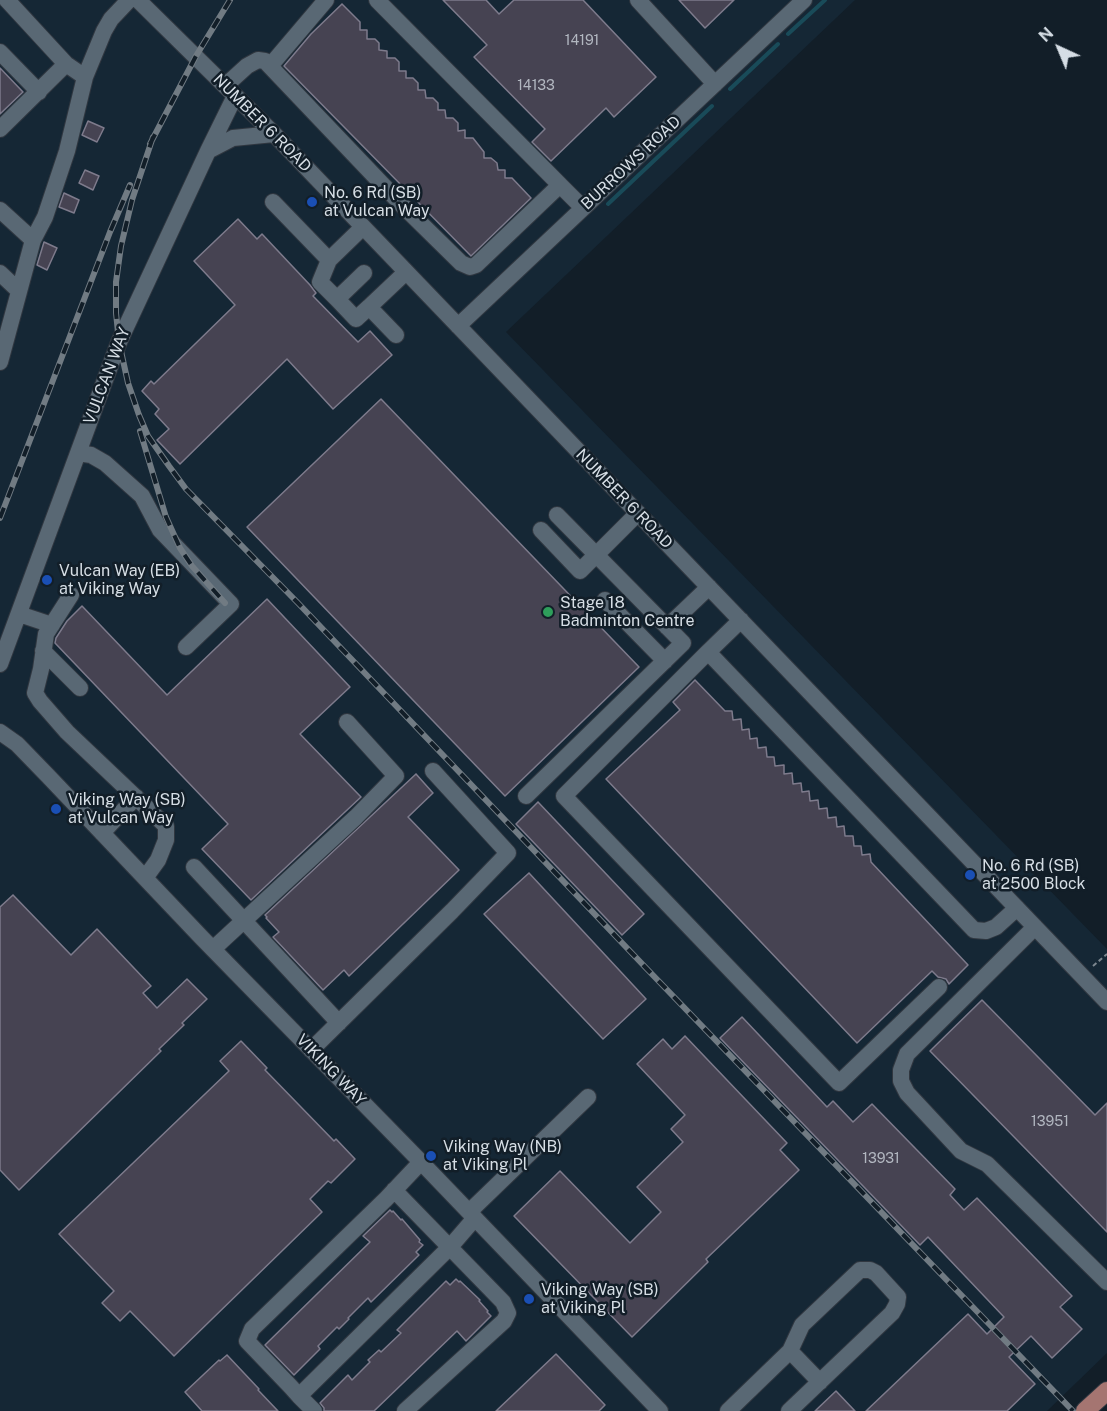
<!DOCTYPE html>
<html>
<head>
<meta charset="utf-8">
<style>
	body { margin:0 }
	#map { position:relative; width:1107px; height:1411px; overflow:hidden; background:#121e28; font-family:"Public Sans",sans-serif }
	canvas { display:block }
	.north { position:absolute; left:1029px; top:18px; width:60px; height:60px; -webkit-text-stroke:4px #121e28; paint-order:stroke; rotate:316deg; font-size:16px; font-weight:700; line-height:24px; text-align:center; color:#d6dee5 }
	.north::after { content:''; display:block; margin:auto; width:21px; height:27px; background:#d6dee5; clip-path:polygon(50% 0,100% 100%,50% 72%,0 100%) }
</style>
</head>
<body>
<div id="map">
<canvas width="1107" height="1411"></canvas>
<div class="north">N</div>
</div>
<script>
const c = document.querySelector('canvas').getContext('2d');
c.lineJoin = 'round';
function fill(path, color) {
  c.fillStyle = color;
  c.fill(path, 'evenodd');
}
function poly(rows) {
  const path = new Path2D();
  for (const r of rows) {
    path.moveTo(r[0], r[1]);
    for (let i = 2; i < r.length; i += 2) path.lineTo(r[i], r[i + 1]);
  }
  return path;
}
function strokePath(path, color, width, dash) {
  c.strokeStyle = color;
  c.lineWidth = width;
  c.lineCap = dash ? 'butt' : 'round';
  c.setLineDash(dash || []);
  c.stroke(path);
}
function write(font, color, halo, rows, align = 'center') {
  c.font = font + ' "Public Sans",sans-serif';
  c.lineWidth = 5;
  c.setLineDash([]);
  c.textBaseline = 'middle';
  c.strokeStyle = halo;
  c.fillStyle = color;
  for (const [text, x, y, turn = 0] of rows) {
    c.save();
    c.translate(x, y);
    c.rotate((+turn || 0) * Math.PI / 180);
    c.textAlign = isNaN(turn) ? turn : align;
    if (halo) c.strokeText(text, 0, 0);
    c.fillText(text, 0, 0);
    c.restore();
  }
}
fill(poly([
	[0,0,855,0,506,332,1107,949,1107,1353,1047,1411,0,1411]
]), '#152735');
strokePath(poly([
	[788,34,825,0],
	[730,89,778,44],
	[608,204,712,106]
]), '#194b59', 4);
const building = poly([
	[443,0,486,0,499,14,514,0,583,0,656,77,614,117,606,108,551,161,532,142,545,129,474,57,487,45,443,0],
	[679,0,734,0,705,28,679,0],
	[342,4,360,22,360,30,367,30,367,39,375,39,379,43,379,50,387,51,387,58,395,58,399,62,399,71,406,71,406,78,413,78,418,83,418,90,425,90,426,98,433,98,438,103,438,110,445,110,446,118,453,118,458,123,458,131,465,130,465,138,473,138,484,152,484,158,491,158,497,163,498,170,505,170,505,178,512,178,531,198,471,256,284,66,311,34,342,4],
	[0,68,23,92,0,114,0,68],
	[88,121,104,128,97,142,82,135,88,121],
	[85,170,99,176,93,190,79,183,85,170],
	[64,193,79,200,74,213,59,207,64,193],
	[238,219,257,239,262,234,310,285,316,293,313,296,358,342,370,331,392,355,333,409,287,359,180,464,157,440,169,429,155,414,159,409,142,391,151,381,154,384,235,305,194,261,238,219],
	[44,242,57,248,47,270,37,265,44,242],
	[381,399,639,667,505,796,247,527,381,399],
	[267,599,350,687,300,734,361,797,251,900,202,849,228,824,55,643,56,638,67,621,82,606,167,695,267,599],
	[695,680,725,711,732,711,733,720,741,719,742,730,749,729,750,739,757,738,758,748,766,747,767,757,774,757,775,766,784,765,784,774,792,773,793,784,801,783,802,792,809,791,810,801,818,800,819,809,827,808,828,818,836,817,837,827,844,826,845,836,853,836,854,846,861,846,862,855,870,854,871,862,968,965,949,984,946,979,938,977,932,971,857,1043,606,779,680,710,673,702,695,680],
	[416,774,433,793,408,817,459,870,349,976,344,970,323,990,273,937,279,932,266,918,267,917,265,915,416,774],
	[538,802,644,914,622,935,516,824,538,802],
	[529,873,646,999,603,1039,484,914,529,873],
	[13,895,71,955,97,929,151,986,143,993,157,1008,187,979,207,999,182,1023,184,1025,159,1049,161,1051,19,1190,0,1170,0,907,13,895],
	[982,1000,1095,1115,1107,1103,1107,1232,930,1051,982,1000],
	[742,1017,827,1107,833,1101,853,1122,872,1104,955,1189,950,1195,964,1210,977,1198,1072,1296,1060,1307,1082,1329,1052,1358,1031,1336,1009,1357,1035,1384,1007,1411,866,1411,968,1314,987,1334,1004,1317,928,1237,920,1245,720,1038,742,1017],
	[685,1036,787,1143,780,1150,799,1170,706,1259,708,1262,632,1337,514,1216,560,1171,630,1243,661,1212,637,1187,683,1142,671,1129,685,1115,637,1064,663,1039,672,1049,685,1036],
	[241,1041,267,1068,265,1070,334,1141,336,1139,355,1159,331,1183,328,1181,310,1199,322,1212,174,1356,130,1311,120,1321,102,1303,114,1291,59,1234,229,1071,220,1061,241,1041],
	[390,1210,392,1212,393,1211,401,1220,402,1219,420,1240,419,1242,423,1245,416,1252,419,1255,371,1302,368,1298,348,1318,349,1319,339,1329,337,1327,318,1346,320,1349,294,1375,265,1345,370,1242,363,1236,390,1210],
	[456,1279,459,1282,460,1281,480,1300,479,1301,488,1311,487,1312,491,1316,466,1341,457,1331,374,1411,324,1411,324,1408,320,1403,348,1375,352,1380,370,1362,368,1360,379,1350,381,1352,401,1333,397,1330,446,1281,450,1285,456,1279],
	[556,1354,605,1405,599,1411,496,1411,556,1354],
	[227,1355,259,1389,258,1390,278,1411,202,1411,185,1392,219,1360,220,1361,227,1355],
	[836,1391,855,1411,815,1411,836,1391]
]);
fill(building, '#464352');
strokePath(building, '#7e7b8c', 1.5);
const minor = poly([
	[7,0,66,64],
	[138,0,274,134,1107,1002],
	[377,0,560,185],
	[638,0,715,84],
	[0,52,39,92],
	[270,66,326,0],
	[225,86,247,66,258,60,265,61,402,205,461,263,470,267,476,265,560,185,583,208],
	[0,129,66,64,85,77],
	[208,151,233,138,274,134],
	[273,202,329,260,363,227],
	[0,210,33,240],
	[329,260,320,282,337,299,364,273],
	[0,273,19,291],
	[337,299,356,319,369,307],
	[458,326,804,0],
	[396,335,369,307,406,272],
	[0,362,33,240,45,217,67,151,85,77,104,31,111,19,129,0],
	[78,453,91,455,105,463,142,496,160,530,231,604,186,647],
	[541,530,580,571,638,513],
	[71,595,46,634,41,669,35,693,40,701,67,732,166,826,166,840,158,860,145,878],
	[605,600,665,661],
	[19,614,52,625],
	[741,620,708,652,974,930,986,931,996,927,1017,908],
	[667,627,709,587],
	[43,651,80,688],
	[708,652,564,796,839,1083,939,987],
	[0,664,119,342,208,151,235,96],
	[0,732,17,744,49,777,202,938,421,1162,660,1411],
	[526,796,683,643,557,515],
	[102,833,136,797],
	[194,867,339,1023],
	[1035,927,907,1054,901,1070,901,1081,907,1093,961,1151,987,1164,1107,1282],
	[213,949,356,817,396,776,347,722],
	[311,1050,452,911,508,853,433,771],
	[421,1162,386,1199,252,1329,247,1341,291,1387,299,1396,450,1247,475,1218],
	[394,1190,503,1302,508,1313,504,1321,405,1411],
	[469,1212,588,1097],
	[790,1351,820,1382],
	[299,1396,314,1411],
	[728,1411,790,1351,802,1325,860,1270,870,1270,876,1273,898,1297,897,1304,892,1313,789,1411]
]);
const major = poly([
	[1085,1411,1107,1391]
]);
strokePath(minor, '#303740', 18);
strokePath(major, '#303740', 20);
strokePath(poly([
	[1093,966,1107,954]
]), '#7d878f', 2, [4.5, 3]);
strokePath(minor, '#596874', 16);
strokePath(major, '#a57571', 18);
const rail = poly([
	[153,137,132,200,121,246,116,282,116,313,119,342,128,383,139,415,148,436,169,466,186,489,297,602,647,969,1073,1411],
	[150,144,196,56,230,0],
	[140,431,166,517,180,548,192,566,225,603],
	[0,518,110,232,130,185]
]);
strokePath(rail, '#717b83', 6);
strokePath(rail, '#121e28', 4, [11]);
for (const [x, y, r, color] of [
	[312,202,6,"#1a4fb4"],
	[47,580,6,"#1a4fb4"],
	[548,612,6,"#2e9e5b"],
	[56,809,6,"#1a4fb4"],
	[970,875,6,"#1a4fb4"],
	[431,1156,6,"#1a4fb4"],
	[529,1299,6,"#1a4fb4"]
]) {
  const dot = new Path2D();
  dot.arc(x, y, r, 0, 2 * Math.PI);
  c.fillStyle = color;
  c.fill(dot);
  strokePath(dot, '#121e28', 2);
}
write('14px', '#b2b7c0', null, [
	["14191",582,41],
	["14133",536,86],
	["13951",1050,1122],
	["13931",881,1159]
]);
write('16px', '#d6dee5', '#121e28', [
	["NUMBER 6 ROAD",262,123,45],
	["BURROWS ROAD",631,163,-43],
	["VULCAN WAY",107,376,-69],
	["NUMBER 6 ROAD",624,499,46],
	["VIKING WAY",331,1070,46]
]);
write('16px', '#d6dee5', '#121e28', [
	["No. 6 Rd (SB)",324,193],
	["at Vulcan Way",324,211],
	["Vulcan Way (EB)",59,571],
	["at Viking Way",59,589],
	["Stage 18",560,603],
	["Badminton Centre",560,621],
	["Viking Way (SB)",68,800],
	["at Vulcan Way",68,818],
	["No. 6 Rd (SB)",982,866],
	["at 2500 Block",982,884],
	["Viking Way (NB)",443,1147],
	["at Viking Pl",443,1165],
	["Viking Way (SB)",541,1290],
	["at Viking Pl",541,1308]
], 'left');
</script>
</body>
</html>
